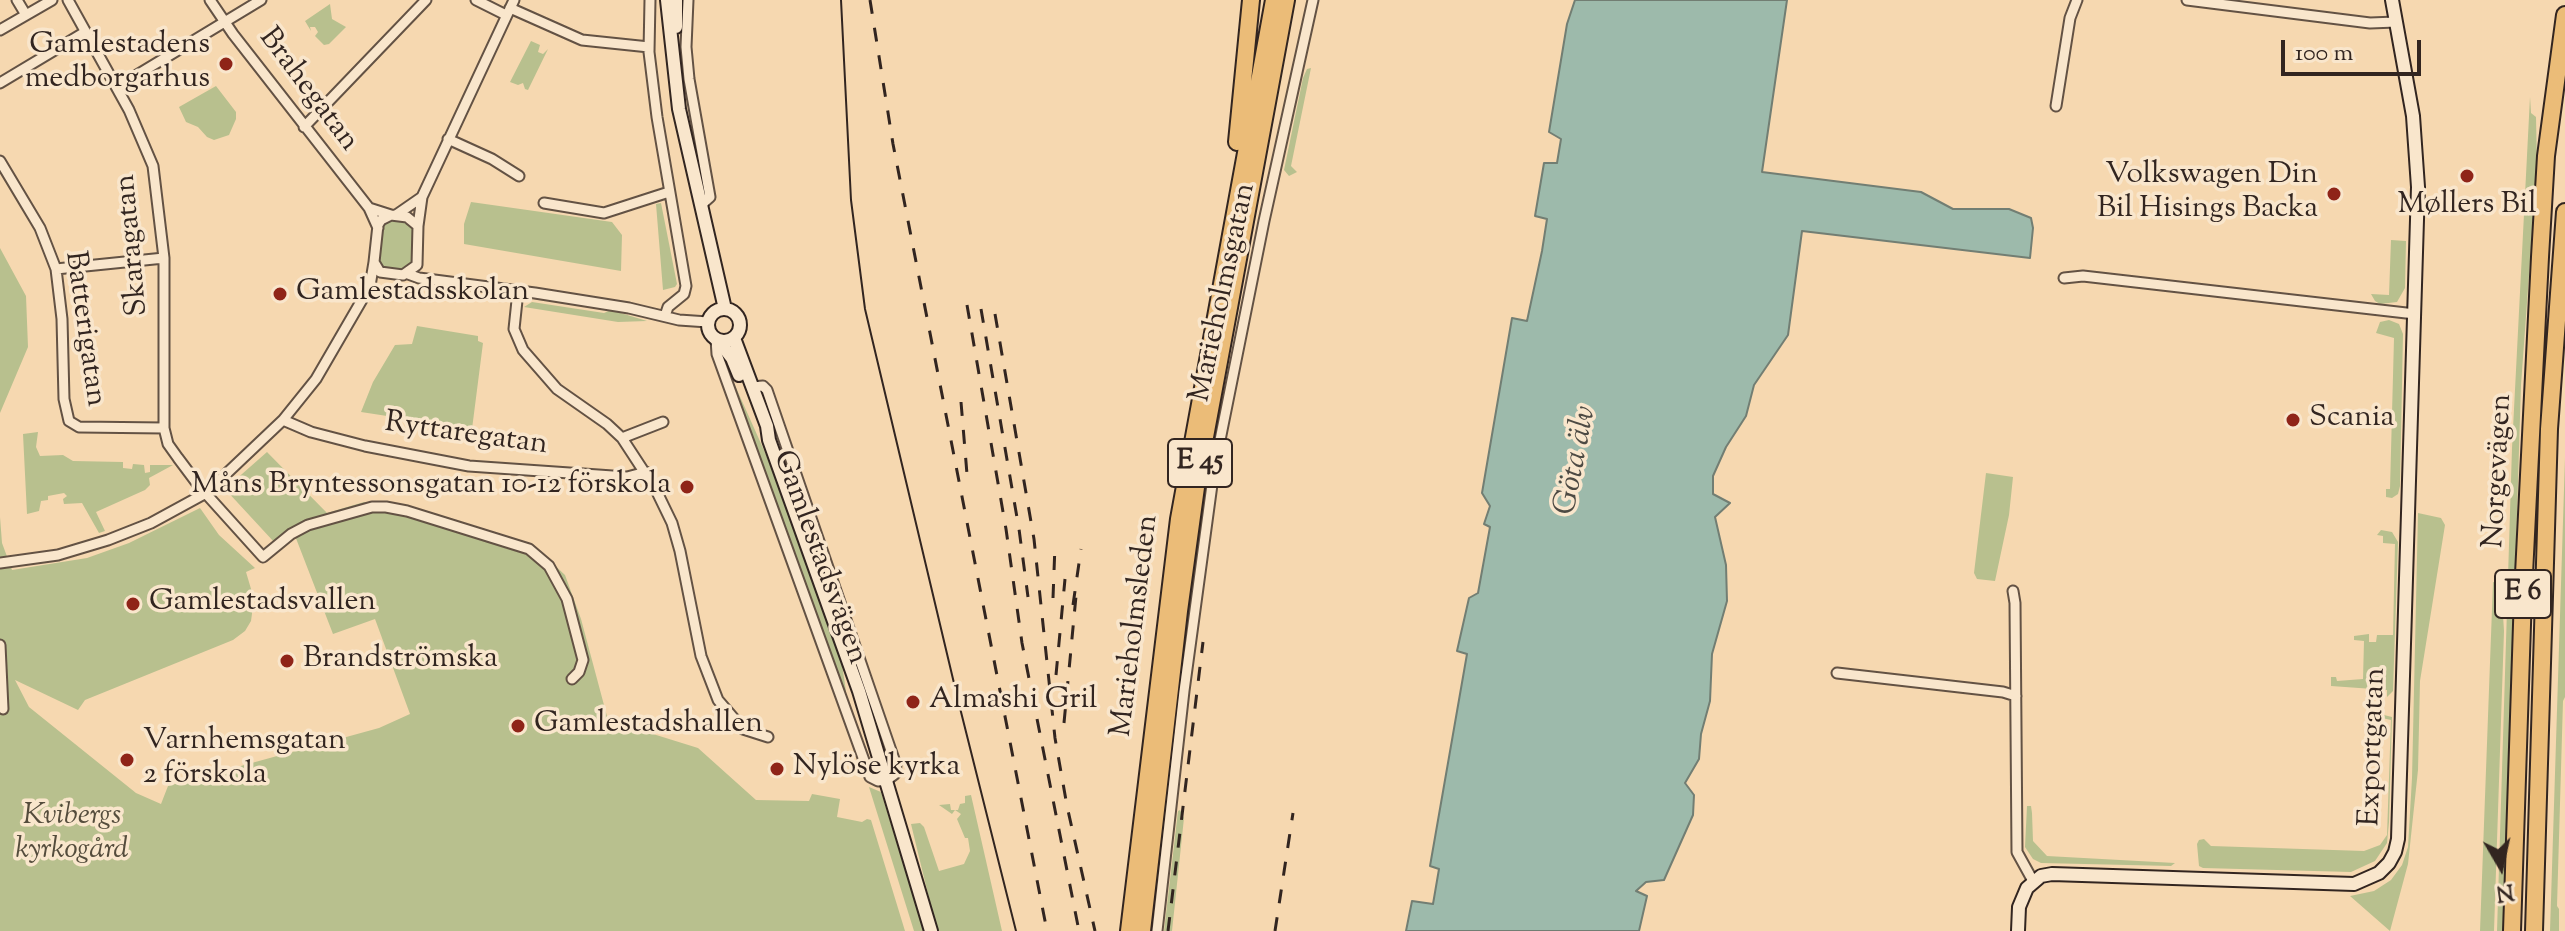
<!DOCTYPE html>
<html>
<head>
<meta charset="utf-8">
<style>
	body { margin:0 }
	#map { position:relative; width:2565px; height:931px; overflow:hidden; background:#f6d8b0; font-family:"Sorts Mill Goudy",serif }
	canvas { display:block }
	.north { position:absolute; left:2461px; top:827px; width:80px; height:80px; -webkit-text-stroke:6px #f9e6cc; paint-order:stroke; rotate:171deg; font-size:22px; font-weight:700; line-height:32px; text-align:center; color:#322520 }
	.north::after { content:''; display:block; margin:auto; width:28px; height:36px; background:#322520; clip-path:polygon(50% 0,100% 100%,50% 72%,0 100%) }
	.scale { position:absolute; left:2281px; top:40px; width:140px; height:36px; box-sizing:border-box; border:4px solid #322520; border-top:0; padding-left:10px; font-size:24px; line-height:28px; white-space:nowrap; color:#322520; -webkit-text-stroke:6px #f9e6cc; paint-order:stroke }
</style>
</head>
<body>
<div id="map">
<canvas width="2565" height="931"></canvas>
<div class="north">N</div>
<div class="scale">100 m</div>
</div>
<script>
const c = document.querySelector('canvas').getContext('2d');
c.lineJoin = 'round';
function fill(path, color) {
  c.fillStyle = color;
  c.fill(path, 'evenodd');
}
function poly(rows) {
  const path = new Path2D();
  for (const r of rows) {
    if (r.length === 3) {
      path.moveTo(r[0] + r[2], r[1]);
      path.arc(r[0], r[1], r[2], 0, 2 * Math.PI);
      continue;
    }
    path.moveTo(r[0], r[1]);
    for (let i = 2; i < r.length; i += 2) path.lineTo(r[i], r[i + 1]);
  }
  return path;
}
function strokePath(path, color, width, dash) {
  c.strokeStyle = color;
  c.lineWidth = width;
  c.lineCap = dash ? 'butt' : 'round';
  c.setLineDash(dash || []);
  c.stroke(path);
}
function write(font, color, halo, rows, align = 'center') {
  c.font = font + ' "Sorts Mill Goudy",serif';
  c.lineWidth = 7;
  c.setLineDash([]);
  c.textBaseline = 'middle';
  c.strokeStyle = halo;
  c.fillStyle = color;
  for (const [text, x, y, turn = 0] of rows) {
    c.save();
    c.translate(x, y);
    c.rotate((+turn || 0) * Math.PI / 180);
    c.textAlign = isNaN(turn) ? turn : align;
    if (halo) c.strokeText(text, 0, 0);
    c.fillText(text, 0, 0);
    c.restore();
  }
}
fill(poly([
	[330,4,332,19,346,27,329,44,324,45,315,36,318,32,315,27,310,27,311,31,305,21],
	[531,41,540,45,538,52,543,54,548,49,528,90,525,89,523,83,518,85,510,82],
	[1311,68,1291,166,1297,172,1289,176,1284,170,1303,78,1307,69],
	[216,86,236,112,236,119,229,135,214,140,207,137,198,127,186,122,179,107],
	[2530,97,2531,113,2536,117,2537,165,2521,385,2504,931,2497,931,2512,448],
	[471,202,612,222,622,235,621,271,464,244,464,224],
	[661,203,677,284,675,287,663,290,656,204],
	[393,219,407,220,415,228,415,256,411,266,405,272,385,269,378,259,381,229,386,222],
	[2391,240,2406,241,2405,288,2397,302,2380,304,2375,301,2371,294,2389,295],
	[0,248,26,296,28,347,0,413],
	[532,302,604,313,611,310,647,321,618,322,524,307],
	[2389,320,2399,324,2403,334,2400,486,2398,494,2392,498,2386,497,2386,489,2390,489,2394,338,2376,333,2380,322],
	[417,326,478,336,478,341,483,343,472,429,361,412,373,382,395,345,412,344],
	[729,372,767,457,841,658,846,691,844,692,727,373],
	[38,432,36,447,40,456,63,455,73,461,123,462,123,468,132,469,133,464,144,465,145,473,150,472,150,465,173,465,149,478,150,485,145,490,96,512,105,531,99,533,82,503,64,504,63,499,67,496,64,493,48,496,48,500,41,501,39,511,27,514,23,434],
	[267,452,327,513,364,502,384,502,533,545,565,575,581,619,608,720,698,748,756,800,809,801,812,794,840,799,837,817,862,822,867,819,871,820,905,931,0,931,0,517,2,543,12,570,87,558,129,543,200,508,219,535,255,568,246,572,254,599,251,621,245,631,233,640,85,700,78,710,15,680,29,707,136,793,161,804,168,786,379,728,410,714,375,619,333,634,292,528,274,542,225,489],
	[2565,458,2565,697,2563,701,2557,906,2559,909,2559,931,2550,931],
	[1986,473,2013,477,2009,515,1995,581,1977,579,1974,573],
	[2418,513,2441,518,2445,525,2420,681,2418,770,2408,864,2390,931,2350,896,2374,891,2391,880,2402,865,2408,847,2412,778],
	[2381,530,2392,532,2398,542,2393,691,2387,697,2387,690,2331,686,2331,677,2336,677,2337,681,2363,679,2364,641,2354,640,2354,636,2369,634,2369,642,2376,642,2377,635,2393,635,2395,544,2383,543,2383,536,2377,535],
	[2493,582,2501,584,2504,631,2494,931,2480,931],
	[2384,715,2392,717,2389,822,2387,843,2375,861,2351,872,2203,868,2199,866,2197,844,2199,840,2204,839,2211,846,2364,851,2380,845,2387,835,2391,720,2382,718],
	[869,787,881,792,924,931,914,931],
	[971,795,1002,931,937,931,911,824,920,823,924,827,939,871,964,864,970,851,968,838,965,838,957,819,961,814,955,810,952,814,939,805,950,804,951,810,958,810,960,804,965,803,965,796],
	[2027,806,2031,806,2032,813,2033,841,2047,856,2175,863,2171,866,2041,863,2033,859,2025,847],
	[1180,810,1184,818,1172,931,1164,931,1178,811]
]), '#b8c08e');
const water = poly([
	[1575,0,1787,0,1762,172,1921,192,1953,209,2009,209,2031,218,2033,228,2030,258,1802,231,1788,335,1754,385,1746,416,1726,447,1713,476,1713,494,1730,503,1715,517,1726,565,1727,601,1712,654,1710,701,1701,734,1699,759,1685,783,1694,795,1693,815,1664,880,1646,882,1636,891,1647,896,1639,931,1406,931,1412,901,1433,904,1439,869,1430,866,1467,654,1457,651,1469,598,1478,593,1490,527,1484,524,1490,506,1482,493,1512,318,1527,321,1542,251,1547,219,1535,216,1544,163,1557,163,1561,139,1549,132,1567,24,1575,0]
]);
fill(water, '#9dbaab');
strokePath(water, '#727e73', 2);
const street = poly([
	[17,0,26,15],
	[68,0,129,110,153,166,164,258,164,428,168,444,178,458,199,486,263,557,291,534,308,525,372,507,386,507,407,511,529,549,549,566,567,599,583,660,579,672,572,679],
	[210,0,233,34,369,208,378,228],
	[476,0,506,15],
	[650,0,649,52,657,117,686,286,684,294,668,307,665,316],
	[688,0,686,47,689,79,710,197,702,204],
	[2187,0,2370,23,2396,22],
	[510,8,582,40,649,47],
	[0,30,52,0],
	[0,83,85,32],
	[117,87,261,0],
	[2056,106,2070,18,2077,0],
	[304,127,426,0],
	[448,139,492,159,519,176],
	[0,161,40,228,56,269,62,319,64,399,69,421,79,427,164,428],
	[544,203,604,213,669,192],
	[369,208,391,215,407,217,418,226,417,265,403,275,380,272,374,262,378,225,381,220,391,215],
	[396,215,422,197],
	[418,226,422,197,514,0],
	[56,269,164,258],
	[408,274,419,278,535,293,629,308,679,320,708,322],
	[2064,278,2083,276,2415,314],
	[518,291,514,329,523,350,557,389,607,424,622,438,656,490,672,523,680,551,701,656,718,700,743,729,768,737],
	[716,339,717,354,870,777,878,781,887,780,895,774,896,765,767,390,763,386,752,387],
	[283,420,311,432,365,446,469,466,627,477,646,472],
	[622,438,663,422],
	[0,563,58,555,108,540,151,523,206,493,283,420,316,379,370,286,374,262],
	[2013,591,2015,603,2017,852,2033,881],
	[0,645,3,709],
	[1837,673,2003,692,2016,696],
	[1157,931,1184,691,1214,470,1264,221,1313,0]
]);
const secondary = poly([
	[667,0,679,109,725,309],
	[676,27,676,0],
	[724,325,16],
	[734,338,767,426,769,440,859,691,931,931],
	[718,340,732,358,739,375],
	[2018,931,2019,907,2027,888,2041,876,2052,874,2354,884,2379,873,2389,863,2395,852,2398,839,2418,187,2413,116,2392,0]
]);
const highway = poly([
	[1237,142,1251,0],
	[1129,931,1179,519,1274,0],
	[1142,931,1179,611,1197,480,1286,0],
	[2512,931,2523,594,2540,257,2546,156,2565,15],
	[2534,931,2549,429,2565,212]
]);
strokePath(street, '#635244', 13);
strokePath(secondary, '#322520', 16);
strokePath(highway, '#322520', 20);
strokePath(street, '#f9e6cc', 9);
strokePath(secondary, '#f9e6cc', 12);
strokePath(highway, '#ebbc78', 16);
strokePath(poly([
	[841,0,851,200,865,309,958,700,1016,931]
]), '#322520', 2);
strokePath(poly([
	[870,0,893,144,1047,931],
	[967,305,1006,529,1022,643,1079,931],
	[981,309,1019,529,1028,597],
	[995,314,1034,539,1055,738,1067,806,1095,931],
	[961,402,967,474],
	[1053,598,1055,545],
	[1073,605,1081,549],
	[1056,675,1065,579],
	[1064,723,1076,596],
	[1168,931,1203,642],
	[1275,931,1293,813]
]), '#322520', 3, [14, 14]);
for (const [x, y, r, color] of [
	[226,64,8,"#8f2418"],
	[2467,176,8,"#8f2418"],
	[2334,194,8,"#8f2418"],
	[280,294,8,"#8f2418"],
	[2293,420,8,"#8f2418"],
	[687,487,8,"#8f2418"],
	[133,604,8,"#8f2418"],
	[287,661,8,"#8f2418"],
	[913,702,8,"#8f2418"],
	[518,726,8,"#8f2418"],
	[127,760,8,"#8f2418"],
	[777,769,8,"#8f2418"]
]) {
  const dot = new Path2D();
  dot.arc(x, y, r, 0, 2 * Math.PI);
  c.fillStyle = color;
  c.fill(dot);
  strokePath(dot, '#f9e6cc', 3);
}
for (const [x, y, w] of [
	[1200,463,64],
	[2523,594,56]
]) {
  const box = new Path2D();
  box.roundRect(x - w / 2, y - 24, w, 48, 6);
  c.fillStyle = '#f9e6cc';
  c.fill(box);
  strokePath(box, '#322520', 2);
}
write('bold 28px', '#322520', null, [
	["E 45",1200,463],
	["E 6",2523,594]
]);
write('30px', '#322520', '#f9e6cc', [
	["Gamlestadens",210,47,"right"],
	["medborgarhus",210,81,"right"],
	["Volkswagen Din",2318,177,"right"],
	["Bil Hisings Backa",2318,211,"right"],
	["Møllers Bil",2467,207,"center"],
	["Gamlestadsskolan",296,294],
	["Scania",2309,420],
	["Måns Bryntessonsgatan 10-12 förskola",671,487,"right"],
	["Gamlestadsvallen",149,604],
	["Brandströmska",303,661],
	["Almashi Gril",929,702],
	["Gamlestadshallen",534,726],
	["Varnhemsgatan",143,743],
	["2 förskola",143,777],
	["Nylöse kyrka",793,769]
], 'left');
write('30px', '#322520', '#f9e6cc', [
	["Brahegatan",307,91,53],
	["Skaragatan",134,245,-95],
	["Marieholmsgatan",1225,293,-78],
	["Batterigatan",83,329,82],
	["Ryttaregatan",466,436,8],
	["Norgevägen",2500,471,-87],
	["Gamlestadsvägen",818,558,70],
	["Marieholmsleden",1137,626,-83],
	["Exportgatan",2375,747,-88]
]);
write('italic 30px', '#544c3c', '#f9e6cc', [
	["Kvibergs",72,818],
	["kyrkogård",72,852]
]);
write('italic 32px', '#4d4a43', '#f9e6cc', [
	["Göta älv",1578,461,-79]
]);
</script>
</body>
</html>
